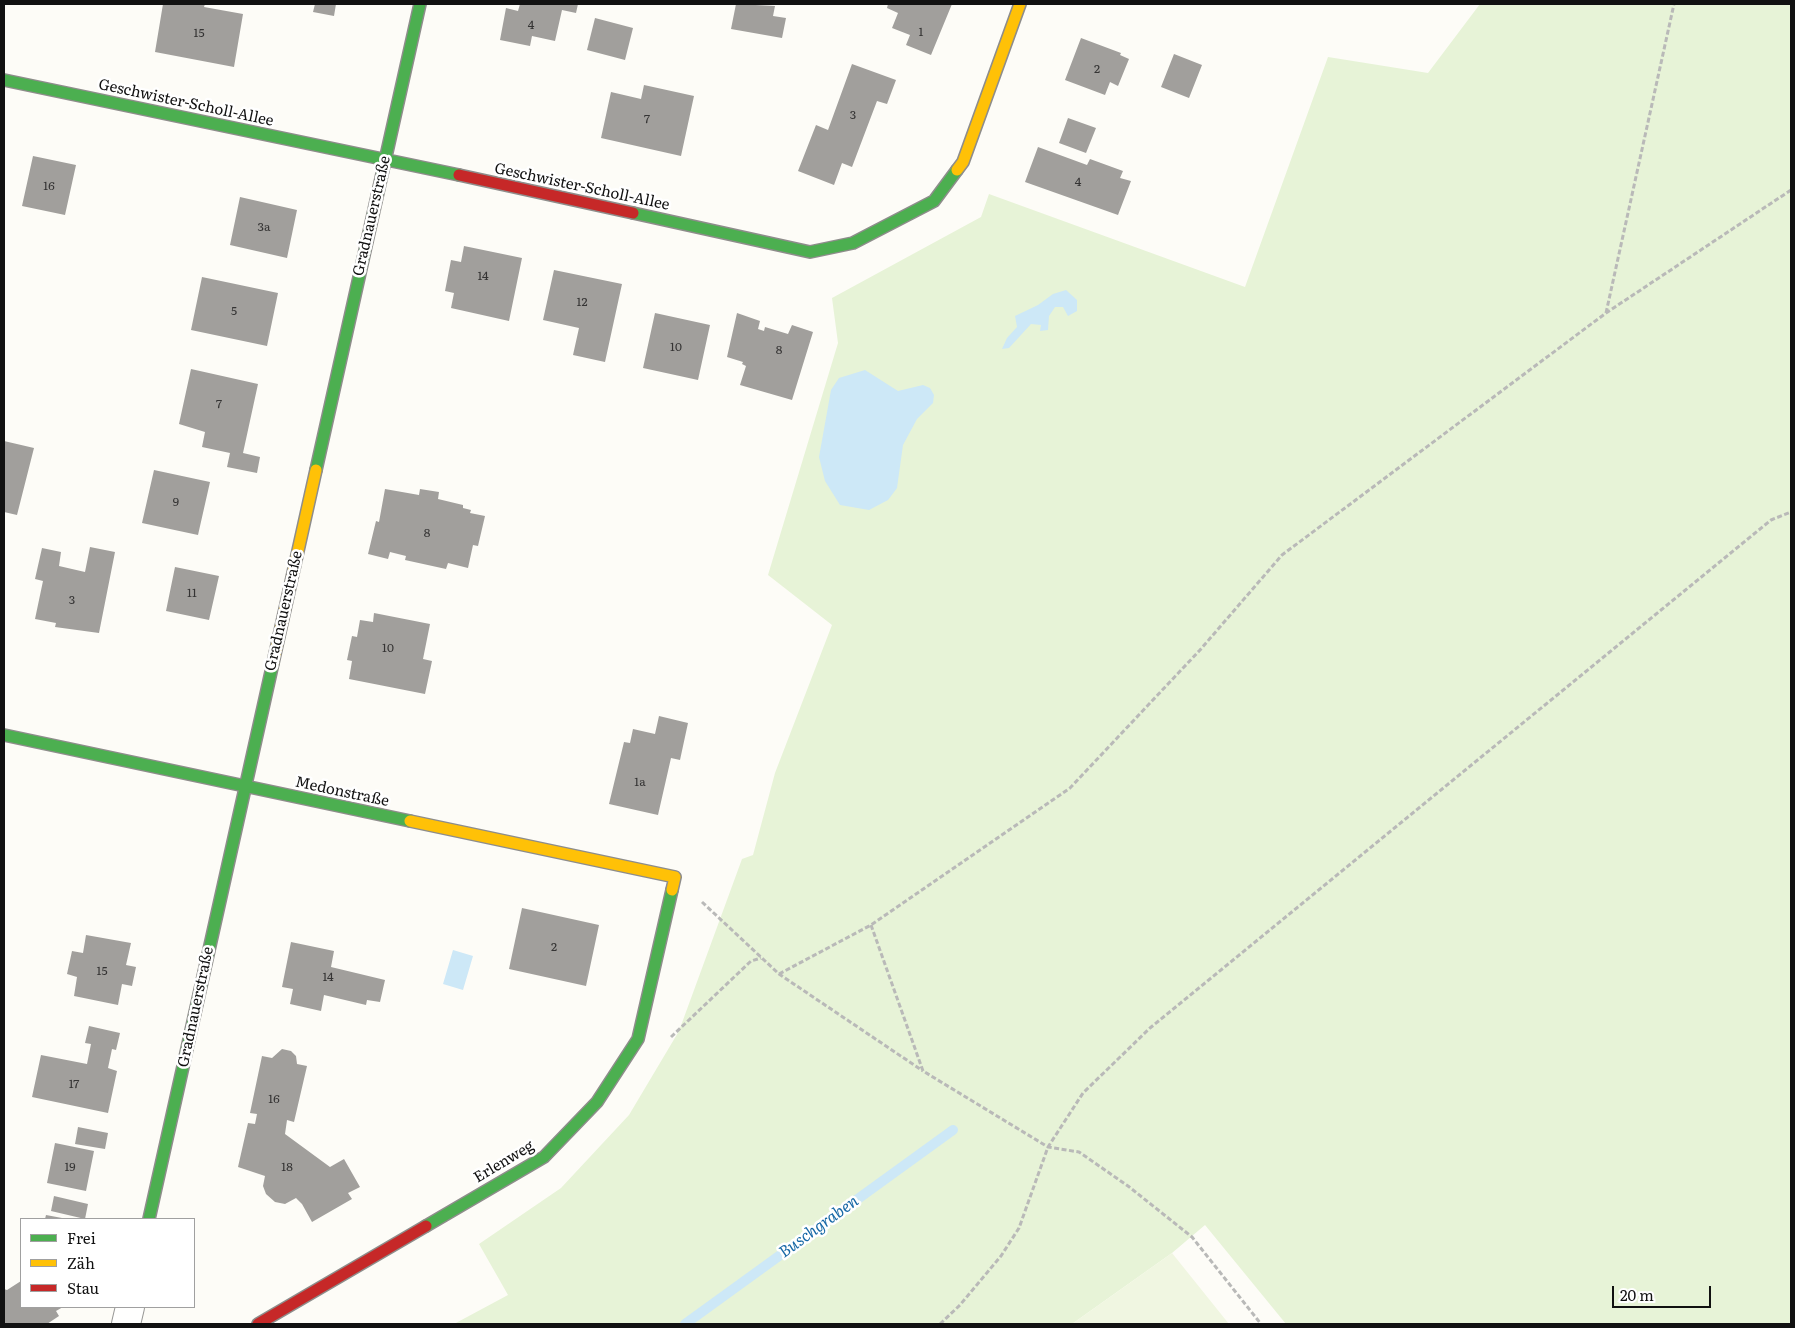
<!DOCTYPE html>
<html>
<head>
<meta charset="utf-8">
<style>
	body { margin:0 }
	#map { position:relative; width:1795px; height:1328px; overflow:hidden; background:#fdfcf7; font-family:Literata,serif }
	canvas { display:block }
	.frame { position:absolute; inset:0; border:5px solid #111; pointer-events:none }
	.legend { position:absolute; left:20px; top:1218px; width:175px; height:90px; box-sizing:border-box; background:#fff; border:1px solid #a0a0a0; margin:0; padding:6px 9px; list-style:none; font-size:15px; color:#111 }
	.legend li { display:flex; align-items:center; gap:10px; height:25px }
	.legend b { width:25px; border:1px solid #a0a0a0 }
	.scale { position:absolute; left:1612px; top:1286px; width:99px; height:22px; box-sizing:border-box; border:2px solid #111; border-top:0; padding-left:6px; font-size:15px; line-height:18px; white-space:nowrap; color:#111; -webkit-text-stroke:4px #fff; paint-order:stroke }
</style>
</head>
<body>
<div id="map">
<canvas width="1795" height="1328"></canvas>
<div class="frame"></div>
<ul class="legend">
<li><b style="height:6px;background:#4caf50"></b>Frei</li>
<li><b style="height:6px;background:#ffc107"></b>Zäh</li>
<li><b style="height:6px;background:#c62828"></b>Stau</li>
</ul>
<div class="scale">20 m</div>
</div>
<script>
const c = document.querySelector('canvas').getContext('2d');
c.lineJoin = 'round';
function fill(path, color) {
  c.fillStyle = color;
  c.fill(path, 'evenodd');
}
function poly(rows) {
  const path = new Path2D();
  for (const r of rows) {
    path.moveTo(r[0], r[1]);
    for (let i = 2; i < r.length; i += 2) path.lineTo(r[i], r[i + 1]);
  }
  return path;
}
function strokePath(path, color, width, dash) {
  c.strokeStyle = color;
  c.lineWidth = width;
  c.lineCap = dash ? 'butt' : 'round';
  c.setLineDash(dash || []);
  c.stroke(path);
}
function write(font, color, halo, rows, align = 'center') {
  c.font = font + ' Literata,serif';
  c.lineWidth = 5;
  c.setLineDash([]);
  c.textBaseline = 'middle';
  c.strokeStyle = halo;
  c.fillStyle = color;
  for (const [text, x, y, turn = 0] of rows) {
    c.save();
    c.translate(x, y);
    c.rotate((+turn || 0) * Math.PI / 180);
    c.textAlign = isNaN(turn) ? turn : align;
    if (halo) c.strokeText(text, 0, 0);
    c.fillText(text, 0, 0);
    c.restore();
  }
}
fill(poly([
	[1480,4,1791,4,1791,1324,1286,1324,1205,1225,1172,1253,1072,1324,454,1324,508,1295,479,1244,561,1188,629,1115,679,1031,742,859,753,855,775,773,832,625,768,575,838,343,832,298,981,217,989,194,1245,287,1328,57,1428,73]
]), '#e7f3d7');
fill(poly([
	[1172,1253,1229,1324,1072,1324]
]), '#f0f6e1');
fill(poly([
	[1066,290,1077,300,1077,311,1068,316,1063,307,1055,307,1049,316,1048,330,1040,331,1041,325,1031,324,1009,348,1002,349,1007,338,1017,327,1015,316,1038,305,1053,294],
	[865,370,898,391,923,385,930,388,934,395,933,403,917,419,903,445,897,488,888,500,869,510,840,505,825,481,819,457,831,390,839,378],
	[453,950,473,956,463,990,443,984]
]), '#cde8f7');
strokePath(poly([
	[685,1324,953,1130]
]), '#cde8f7', 10);
fill(poly([
	[163,4,205,4,204,7,243,14,234,67,155,52],
	[315,4,336,4,334,16,313,12],
	[520,4,578,4,576,13,562,10,555,41,532,36,530,46,500,40,506,8,518,11],
	[736,4,775,6,773,16,786,18,782,38,731,29],
	[888,4,952,4,931,55,906,45,910,35,892,28,898,13,887,8],
	[595,18,633,28,625,60,587,50],
	[1081,38,1121,53,1120,55,1129,59,1118,86,1110,82,1105,95,1065,80],
	[1174,54,1202,65,1189,98,1161,87],
	[852,64,896,80,887,104,877,101,852,167,842,163,834,185,798,171,816,125,828,130],
	[644,85,694,96,681,156,601,138,611,92,641,99],
	[1068,118,1096,128,1086,153,1059,143],
	[1038,147,1087,165,1090,159,1123,171,1120,178,1131,181,1118,215,1025,182],
	[33,156,76,165,65,215,22,206],
	[240,197,297,210,287,258,230,245],
	[464,246,522,258,509,321,451,308,454,293,445,291,451,260,461,262],
	[554,270,622,284,605,362,573,355,579,328,543,320],
	[202,277,278,293,267,346,191,330],
	[655,313,710,325,698,380,643,368],
	[737,313,760,321,758,329,764,331,765,327,788,334,792,325,813,332,792,400,740,385,746,366,742,364,743,362,727,357],
	[191,369,258,384,243,453,260,457,257,473,227,467,230,453,202,447,205,432,179,424],
	[4,441,34,448,17,515,4,512],
	[154,470,210,482,198,535,142,523],
	[385,489,419,495,420,489,439,492,438,499,463,505,463,508,471,510,470,513,485,516,478,546,473,545,468,568,448,563,446,569,405,560,406,556,390,552,388,559,368,554,376,521,379,522],
	[90,547,115,552,99,633,55,627,56,623,35,619,43,581,35,579,42,548,61,552,59,566,85,572],
	[175,567,219,576,209,620,166,611],
	[374,613,430,624,423,659,432,661,425,694,349,679,352,661,347,660,352,636,357,637,360,620,373,622],
	[659,716,688,723,680,760,671,758,658,815,609,804,624,742,630,743,633,729,655,734],
	[522,908,599,925,586,986,509,969],
	[86,935,131,943,126,965,136,967,132,986,122,984,118,1005,74,996,77,977,67,974,72,951,83,953],
	[291,942,334,951,331,967,385,980,380,1002,367,1000,366,1005,324,995,321,1011,290,1004,293,989,282,987],
	[89,1026,120,1033,116,1050,112,1049,108,1068,117,1071,108,1113,32,1097,41,1055,87,1064,91,1044,85,1043],
	[282,1049,291,1051,296,1056,297,1064,307,1066,294,1122,287,1120,285,1134,330,1167,344,1159,360,1187,348,1193,352,1199,312,1222,302,1204,296,1198,285,1204,275,1202,266,1194,263,1186,265,1176,238,1167,248,1123,255,1124,257,1114,250,1113,262,1056,272,1058],
	[78,1127,108,1133,105,1149,75,1144],
	[55,1143,94,1151,86,1191,47,1183],
	[54,1196,88,1204,85,1219,51,1211],
	[46,1215,62,1218,62,1219,45,1219],
	[21,1281,21,1307,63,1307,56,1311,59,1316,47,1324,4,1324,4,1289,7,1290]
]), '#a19f9c');
const street = poly([
	[126,1324,130,1307]
]);
const fast = poly([
	[4,80,459,175],
	[633,213,810,252,853,243,934,201,957,170],
	[316,470,420,4],
	[4,735,410,821],
	[149,1219,273,663],
	[426,1226,544,1157,597,1102,638,1039,672,890]
]);
const slow = poly([
	[957,170,963,162,1020,4],
	[273,663,316,470],
	[410,821,675,877,672,890]
]);
const jam = poly([
	[459,175,633,213],
	[258,1324,426,1226]
]);
strokePath(street, '#979795', 30);
strokePath(fast, '#8e8d8b', 14);
strokePath(slow, '#8e8d8b', 14);
strokePath(jam, '#8e8d8b', 14);
strokePath(poly([
	[1606,313,1674,4],
	[702,902,779,974,923,1071],
	[871,925,923,1071,1048,1147,1079,1152,1128,1186,1192,1237,1261,1324],
	[779,974,871,925,1070,788,1200,650,1282,555,1606,313,1791,190],
	[671,1037,751,961,761,958],
	[940,1324,960,1305,1001,1256,1019,1228,1048,1147,1083,1093,1150,1028,1771,520,1791,512]
]), '#b9b9b8', 3, [5, 2.5]);
strokePath(street, '#fffffe', 28);
strokePath(fast, '#4caf50', 11);
strokePath(slow, '#ffc107', 11);
strokePath(jam, '#c62828', 11);
write('12px', '#353434', null, [
	["4",531,25],
	["1",921,32],
	["15",199,33],
	["2",1097,69],
	["3",853,115],
	["7",647,119],
	["4",1078,182],
	["16",49,186],
	["3a",264,227],
	["14",483,276],
	["12",582,302],
	["5",234,311],
	["10",676,347],
	["8",779,350],
	["7",219,404],
	["9",176,502],
	["8",427,533],
	["11",192,593],
	["3",72,600],
	["10",388,648],
	["1a",640,782],
	["2",554,947],
	["15",102,971],
	["14",328,977],
	["17",74,1084],
	["16",274,1099],
	["19",70,1167],
	["18",287,1167]
]);
write('15px', '#111', '#fff', [
	["Geschwister-Scholl-Allee",186,103,12],
	["Geschwister-Scholl-Allee",582,187,12],
	["Gradnauerstraße",372,216,-77],
	["Gradnauerstraße",284,611,-77],
	["Medonstraße",342,792,12],
	["Gradnauerstraße",196,1007,-78],
	["Erlenweg",504,1162,-31]
]);
write('italic 16px', '#1768a6', '#fff', [
	["Buschgraben",819,1227,-36]
]);
</script>
</body>
</html>
